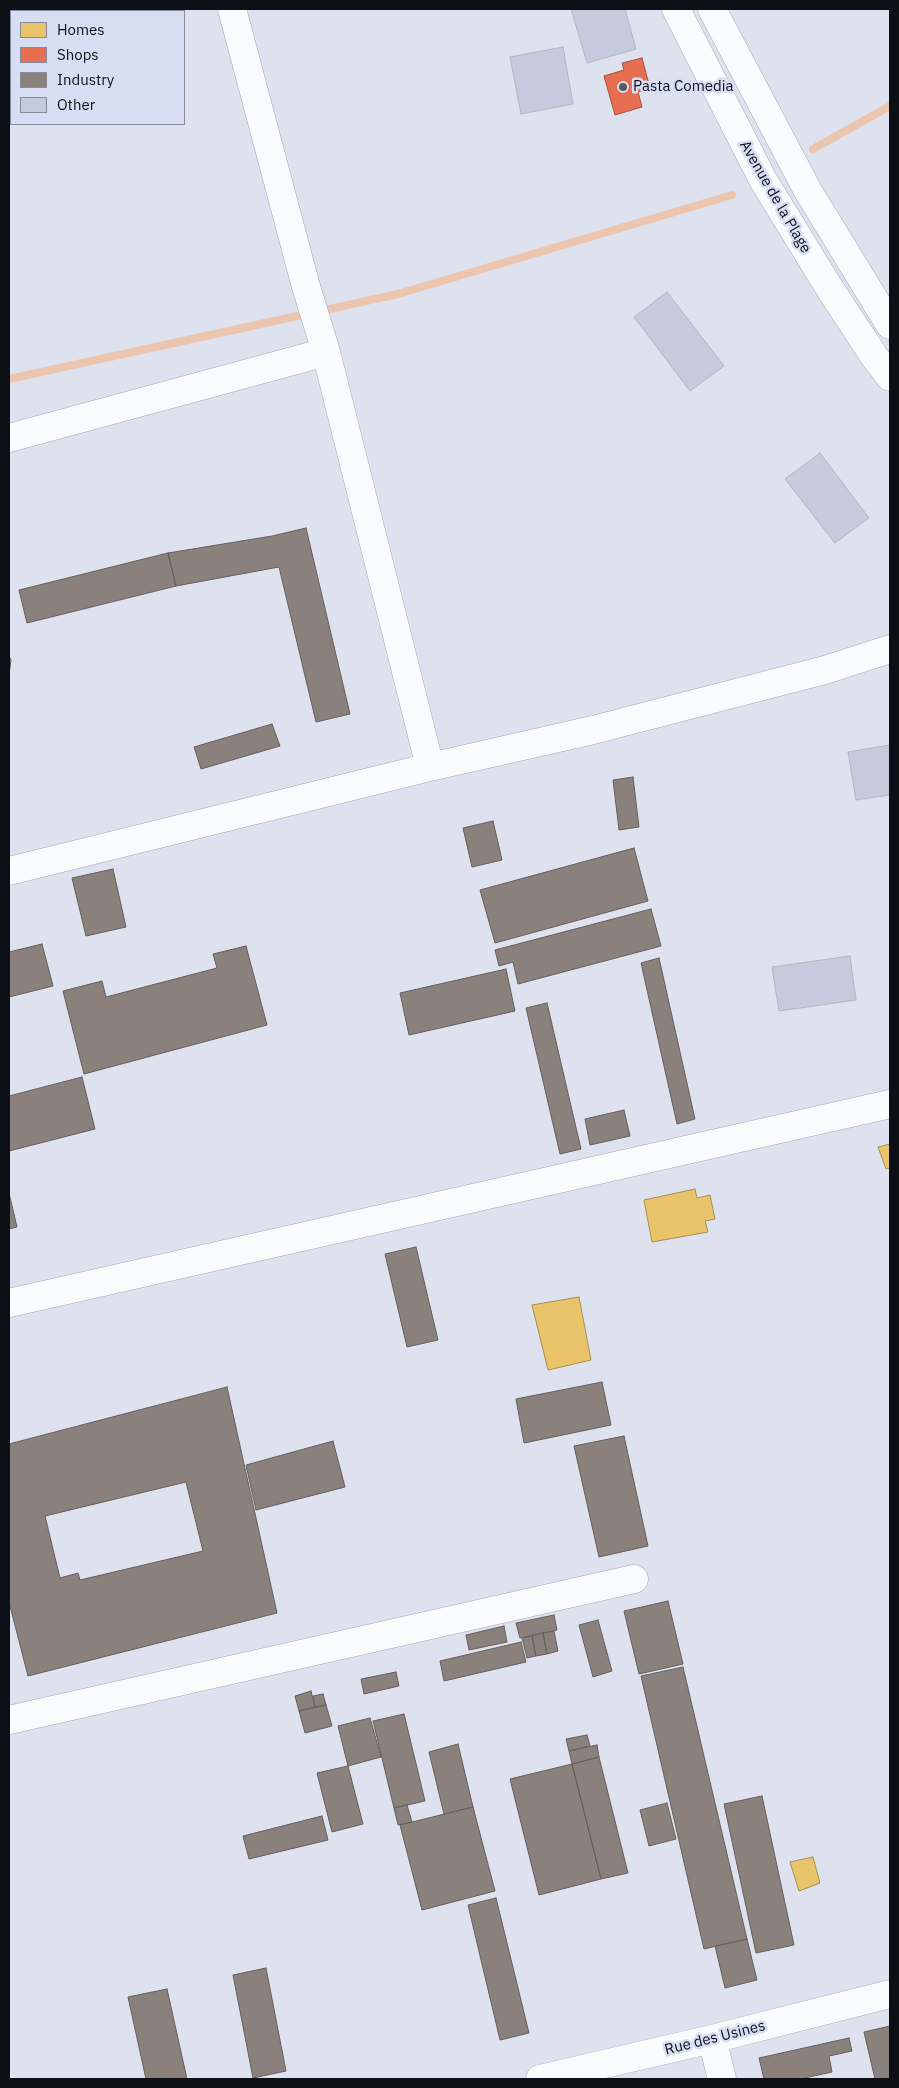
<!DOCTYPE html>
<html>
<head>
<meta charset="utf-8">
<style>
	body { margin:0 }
	#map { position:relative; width:899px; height:2088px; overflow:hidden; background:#dde2ee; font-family:"IBM Plex Sans",sans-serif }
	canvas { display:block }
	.frame { position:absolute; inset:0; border:10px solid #0d0f16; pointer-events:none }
	.legend { position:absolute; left:10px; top:10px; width:175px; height:115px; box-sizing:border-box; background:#d7def4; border:1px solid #868b9b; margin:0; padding:6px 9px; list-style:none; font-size:15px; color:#0d0f16 }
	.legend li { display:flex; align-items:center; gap:10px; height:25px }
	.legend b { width:25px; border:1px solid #868b9b }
</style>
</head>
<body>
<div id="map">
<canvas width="899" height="2088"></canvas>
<div class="frame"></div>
<ul class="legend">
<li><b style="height:14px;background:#e9c46a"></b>Homes</li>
<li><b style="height:14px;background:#e76f51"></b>Shops</li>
<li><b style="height:14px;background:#8a817c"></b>Industry</li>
<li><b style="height:14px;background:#c5cbdc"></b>Other</li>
</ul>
</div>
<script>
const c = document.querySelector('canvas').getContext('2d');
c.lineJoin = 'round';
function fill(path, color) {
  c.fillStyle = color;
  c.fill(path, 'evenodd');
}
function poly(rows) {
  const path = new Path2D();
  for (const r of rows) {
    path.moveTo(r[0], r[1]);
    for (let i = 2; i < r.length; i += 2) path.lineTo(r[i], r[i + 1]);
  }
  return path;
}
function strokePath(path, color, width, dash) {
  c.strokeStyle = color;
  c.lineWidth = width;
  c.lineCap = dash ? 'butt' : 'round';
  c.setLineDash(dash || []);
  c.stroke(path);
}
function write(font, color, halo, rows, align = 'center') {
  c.font = font + ' "IBM Plex Sans",sans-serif';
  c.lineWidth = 5;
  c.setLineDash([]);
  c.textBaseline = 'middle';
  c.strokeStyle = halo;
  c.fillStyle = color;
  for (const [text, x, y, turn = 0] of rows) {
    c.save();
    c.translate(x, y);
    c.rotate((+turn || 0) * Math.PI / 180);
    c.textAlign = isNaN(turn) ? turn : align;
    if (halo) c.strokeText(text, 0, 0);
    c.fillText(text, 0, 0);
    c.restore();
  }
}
const homes = poly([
	[890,1144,890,1168,886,1169,878,1147,890,1144],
	[695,1189,697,1198,710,1195,715,1219,705,1221,708,1232,652,1242,644,1200,695,1189],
	[579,1297,591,1360,548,1370,532,1305,579,1297],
	[813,1857,820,1883,799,1891,790,1862,813,1857]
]);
fill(homes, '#e9c46a');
strokePath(homes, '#a78e51', 1);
const shops = poly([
	[642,58,650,88,638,92,642,107,615,115,604,76,624,70,622,63,642,58]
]);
fill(shops, '#e76f51');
strokePath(shops, '#a6523f', 1);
const industry = poly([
	[306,528,350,714,316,722,279,567,176,586,168,553,272,536,306,528],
	[168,553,176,586,27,623,19,590,168,553],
	[9,656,11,660,9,674,9,656],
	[272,724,280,746,201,769,194,747,272,724],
	[633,777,639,827,619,830,613,780,633,777],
	[493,821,502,860,472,867,463,828,493,821],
	[634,848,648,901,495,943,480,890,634,848],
	[113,869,126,927,86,936,72,878,113,869],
	[651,909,661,946,518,984,513,962,499,966,495,950,651,909],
	[42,944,53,986,9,997,9,952,42,944],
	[246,946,267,1025,84,1074,63,991,102,981,106,997,217,968,213,954,246,946],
	[659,958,695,1119,677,1124,641,963,659,958],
	[506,969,515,1011,409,1035,400,993,506,969],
	[547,1003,581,1149,560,1154,526,1008,547,1003],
	[82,1077,95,1129,9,1151,9,1096,82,1077],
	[624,1110,630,1136,590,1145,585,1119,624,1110],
	[9,1193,17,1227,9,1229,9,1193],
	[416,1247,438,1340,407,1347,385,1254,416,1247],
	[602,1382,611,1425,524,1443,516,1399,602,1382],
	[227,1387,277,1613,28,1676,9,1602,9,1444,227,1387],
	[186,1482,203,1551,80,1580,78,1573,60,1578,45,1516,186,1482],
	[624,1436,648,1546,599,1557,574,1446,624,1436],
	[333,1441,345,1487,256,1510,246,1465,333,1441],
	[668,1601,683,1664,639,1674,624,1611,668,1601],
	[554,1615,557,1630,520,1638,516,1623,554,1615],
	[598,1620,612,1671,593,1677,579,1625,598,1620],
	[504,1626,507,1642,469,1650,466,1635,504,1626],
	[554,1631,558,1651,547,1654,543,1633,554,1631],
	[543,1633,547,1654,536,1656,532,1636,543,1633],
	[532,1636,536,1656,527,1658,522,1638,532,1636],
	[521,1642,526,1662,444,1681,440,1661,521,1642],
	[683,1667,747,1939,704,1949,641,1676,683,1667],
	[396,1672,399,1686,364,1694,361,1679,396,1672],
	[311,1691,315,1707,299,1711,295,1696,311,1691],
	[323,1694,326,1705,315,1707,313,1696,323,1694],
	[326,1705,332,1726,305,1733,299,1711,326,1705],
	[404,1714,425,1801,394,1808,373,1721,404,1714],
	[370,1718,381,1757,348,1766,338,1726,370,1718],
	[587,1735,590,1746,569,1751,566,1739,587,1735],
	[458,1744,473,1807,444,1814,429,1752,458,1744],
	[597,1745,599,1757,572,1764,569,1751,597,1745],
	[599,1757,628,1873,601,1879,572,1764,599,1757],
	[572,1764,601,1879,539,1895,510,1779,572,1764],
	[348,1766,363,1824,332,1832,317,1773,348,1766],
	[762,1796,794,1945,756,1953,724,1804,762,1796],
	[667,1803,676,1839,649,1846,640,1810,667,1803],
	[407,1805,412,1822,398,1825,394,1808,407,1805],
	[473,1807,495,1891,422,1910,400,1825,473,1807],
	[322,1816,328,1840,249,1859,243,1836,322,1816],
	[496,1898,529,2033,500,2040,468,1905,496,1898],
	[747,1939,757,1980,725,1988,715,1946,747,1939],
	[266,1968,286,2071,253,2078,233,1975,266,1968],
	[167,1989,187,2079,146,2079,128,1997,167,1989],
	[890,2026,890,2079,875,2079,864,2032,890,2026],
	[849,2038,852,2051,829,2056,832,2072,800,2079,764,2079,759,2058,849,2038]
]);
fill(industry, '#8a817c');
strokePath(industry, '#645f5d', 1);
strokePath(poly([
	[813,149,890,106],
	[9,379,398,294,732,195]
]), '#ecc5ae', 8);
const building = poly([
	[9,9,27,9,28,11,11,11,11,21,9,22,9,9],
	[36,9,86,9,77,11,37,11,36,9],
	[571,9,625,9,636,49,587,63,571,9],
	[563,47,573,104,521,114,510,57,563,47],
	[667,292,724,366,690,391,634,317,667,292],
	[820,453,869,518,835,543,785,479,820,453],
	[890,745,890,795,856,800,848,752,890,745],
	[850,956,856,1000,779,1011,772,967,850,956]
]);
fill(building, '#c5cbdc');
strokePath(building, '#b1b5be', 1);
const street = poly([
	[232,9,305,283,326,352,430,767],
	[9,438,326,352],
	[9,871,430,767,593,730,825,670,890,649],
	[9,1303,890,1104],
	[9,1720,634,1579],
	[712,2039,722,2079],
	[540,2079,712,2039,890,1994]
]);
const secondary = poly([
	[676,9,763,180,830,289,874,356,890,377],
	[712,9,808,191,890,325]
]);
strokePath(street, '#a5a8b2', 29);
strokePath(secondary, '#a5a8b2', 29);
strokePath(street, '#fafbfc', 28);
strokePath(secondary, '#fafbfc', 28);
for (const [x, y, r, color] of [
	[623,87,5,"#565962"]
]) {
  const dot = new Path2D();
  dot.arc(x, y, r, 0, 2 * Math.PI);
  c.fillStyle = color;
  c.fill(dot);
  strokePath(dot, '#d7def4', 2);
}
write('15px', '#0d0f16', '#d7def4', [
	["Pasta Comedia",633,87]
], 'left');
write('15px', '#0d0f16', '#d7def4', [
	["Avenue de la Plage",775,197,60],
	["Rue des Usines",715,2038,-14]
]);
</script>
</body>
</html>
